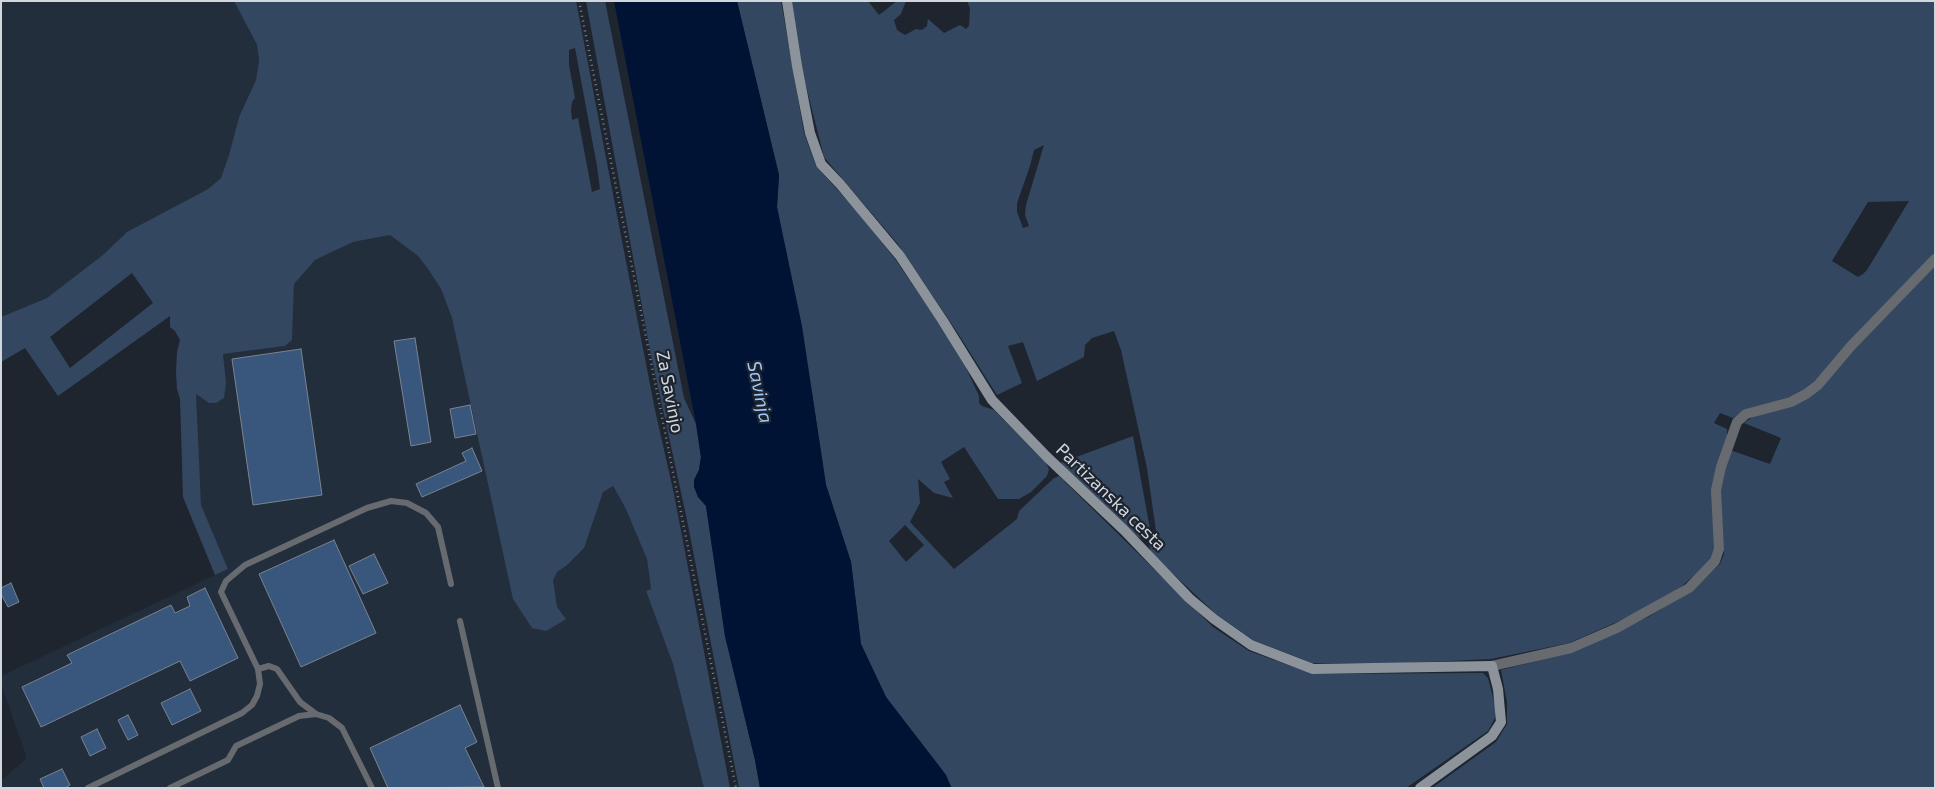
<!DOCTYPE html>
<html>
<head>
<meta charset="utf-8">
<style>
	body { margin:0 }
	#map { position:relative; width:1936px; height:789px; overflow:hidden; background:#1e252f; font-family:"Exo 2",sans-serif }
	canvas { display:block }
	.frame { position:absolute; inset:0; border:2px solid #d2d7de; pointer-events:none }
</style>
</head>
<body>
<div id="map">
<canvas width="1936" height="789"></canvas>
<div class="frame"></div>
</div>
<script>
const c = document.querySelector('canvas').getContext('2d');
c.lineJoin = 'round';
function fill(path, color) {
  c.fillStyle = color;
  c.fill(path, 'evenodd');
}
function poly(rows) {
  const path = new Path2D();
  for (const r of rows) {
    path.moveTo(r[0], r[1]);
    for (let i = 2; i < r.length; i += 2) path.lineTo(r[i], r[i + 1]);
  }
  return path;
}
function strokePath(path, color, width, dash) {
  c.strokeStyle = color;
  c.lineWidth = width;
  c.lineCap = dash ? 'butt' : 'round';
  c.setLineDash(dash || []);
  c.stroke(path);
}
function write(font, color, halo, rows, align = 'center') {
  c.font = font + ' "Exo 2",sans-serif';
  c.lineWidth = 4.5;
  c.setLineDash([]);
  c.textBaseline = 'middle';
  c.strokeStyle = halo;
  c.fillStyle = color;
  for (const [text, x, y, turn = 0] of rows) {
    c.save();
    c.translate(x, y);
    c.rotate((+turn || 0) * Math.PI / 180);
    c.textAlign = isNaN(turn) ? turn : align;
    if (halo) c.strokeText(text, 0, 0);
    c.fillText(text, 0, 0);
    c.restore();
  }
}
fill(poly([
	[1,1,234,1,257,46,259,61,256,80,239,117,229,155,221,178,208,189,127,232,104,254,47,298,1,317],
	[390,235,418,256,428,269,441,289,452,318,470,397,613,486,625,507,647,559,651,589,646,591,673,664,704,788,1,788,1,781,27,758,1,684,1,676,228,569,201,505,197,436,196,393,201,398,226,382,223,354,285,346,292,340,294,284,315,260,353,242]
]), '#232e3d');
fill(poly([
	[234,1,576,1,616,210,655,410,674,494,730,788,704,788,673,664,646,591,651,589,647,559,625,507,613,486,603,492,584,548,567,565,557,572,553,580,557,607,566,619,546,631,532,628,513,599,452,318,441,289,428,269,418,256,390,235,353,242,315,260,294,284,292,340,285,346,223,354,226,382,224,398,216,403,209,403,196,394,201,505,228,569,215,575,183,497,180,399,177,389,176,371,177,352,180,340,175,331,170,327,170,316,58,396,25,348,1,362,1,317,47,298,104,254,127,232,208,189,221,178,229,155,239,117,256,80,259,61,257,45],
	[575,48,597,166,600,189,592,192,578,118,572,120,571,110,572,102,575,98,569,65,569,50],
	[132,273,153,303,70,368,50,337],
	[586,1,605,1,684,398,696,424,701,457,699,470,694,480,698,497,706,506,725,636,755,760,760,788,739,788,687,520,650,350],
	[737,1,781,1,804,133,816,166,861,216,895,259,939,323,966,368,979,396,979,403,982,406,994,410,1046,463,1049,469,1047,476,1031,492,1019,499,998,499,964,447,941,462,950,479,944,482,953,498,934,493,918,479,920,503,910,522,954,569,1017,519,1019,511,1054,478,1059,476,1213,627,1249,651,1313,674,1483,673,1488,678,1496,709,1495,718,1488,731,1406,788,952,788,946,775,886,697,861,644,851,562,826,485,812,393,777,207,779,175],
	[905,525,924,545,906,562,889,541],
	[792,1,868,1,879,15,897,1,906,1,901,14,894,20,897,30,905,35,916,29,922,30,927,26,928,19,944,33,960,25,966,29,969,26,970,8,967,1,1935,1,1935,255,1815,383,1789,399,1747,409,1733,418,1720,413,1714,423,1727,429,1727,440,1718,463,1716,548,1713,559,1682,586,1644,610,1569,643,1491,659,1407,663,1312,663,1253,640,1217,615,1152,554,1149,545,1156,531,1147,468,1121,350,1114,331,1092,338,1085,345,1084,357,1037,381,1023,342,1008,346,1022,383,997,395,957,332,897,243,824,157,801,66],
	[1044,145,1026,205,1025,215,1029,226,1023,228,1017,212,1017,203,1030,166,1034,150],
	[1909,201,1867,270,1863,274,1858,277,1832,261,1868,202],
	[1935,263,1935,788,1432,788,1496,742,1507,724,1507,702,1501,670,1572,652,1648,617,1688,593,1720,564,1724,554,1720,482,1730,450,1770,464,1781,438,1744,423,1754,416,1784,408,1851,350],
	[1133,436,1150,529,1148,534,1141,538,1135,536,1060,463]
]), '#344761');
fill(poly([
	[614,1,737,1,779,175,777,207,802,326,826,485,851,562,861,644,886,697,946,775,951,788,760,788,755,760,725,636,706,506,698,497,694,487,694,480,699,470,701,457,696,424]
]), '#001335');
const building = poly([
	[415,338,431,442,411,446,394,341,415,338],
	[301,349,322,495,253,505,232,359,301,349],
	[470,405,476,434,455,438,450,409,470,405],
	[472,448,482,471,422,497,416,484,466,461,462,453,472,448],
	[334,540,376,633,301,667,259,574,334,540],
	[374,554,388,583,363,594,349,566,374,554],
	[11,583,19,602,8,607,1,594,1,588,11,583],
	[205,588,238,658,190,681,180,661,41,727,22,687,72,663,67,655,171,605,175,613,190,606,187,597,205,588],
	[190,689,201,711,172,725,161,703,190,689],
	[460,705,477,742,465,748,484,787,388,788,370,748,460,705],
	[128,715,138,735,128,740,118,720,128,715],
	[97,729,106,748,90,756,81,737,97,729],
	[62,769,70,785,65,788,44,788,40,779,62,769]
]);
fill(building, '#39567d');
strokePath(building, '#7a838f', 1);
strokePath(poly([
	[579,1,736,788]
]), '#7d828b', 2.5, [1, 4]);
strokePath(poly([
	[460,621,498,788],
	[258,669,269,666,277,669,300,702,316,714],
	[88,788,242,713,252,705,257,696,260,684,258,669,221,592,226,581,245,565,367,508,391,501,407,503,426,513,438,527,451,584],
	[170,788,228,760,236,746,299,716,316,714,329,718,342,728,372,788]
]), '#676b70', 6);
strokePath(poly([
	[1492,666,1571,648,1617,628,1689,588,1715,561,1719,549,1716,490,1721,467,1737,422,1746,414,1791,402,1806,394,1818,385,1851,346,1935,259]
]), '#676b70', 10);
strokePath(poly([
	[787,1,797,66,810,133,821,164,840,184,900,256,943,321,992,400,1047,457,1124,530,1189,598,1214,619,1251,645,1313,669,1492,666,1498,689,1501,722,1492,736,1420,788]
]), '#8c939b', 10);
write('18px', '#d2d7de', '#1e252f', [
	["Za Savinjo",670,392,79],
	["Partizanska cesta",1111,497,44]
]);
write('italic 19px', '#a3c8fb', '#1e252f', [
	["Savinja",760,392,78]
]);
</script>
</body>
</html>
